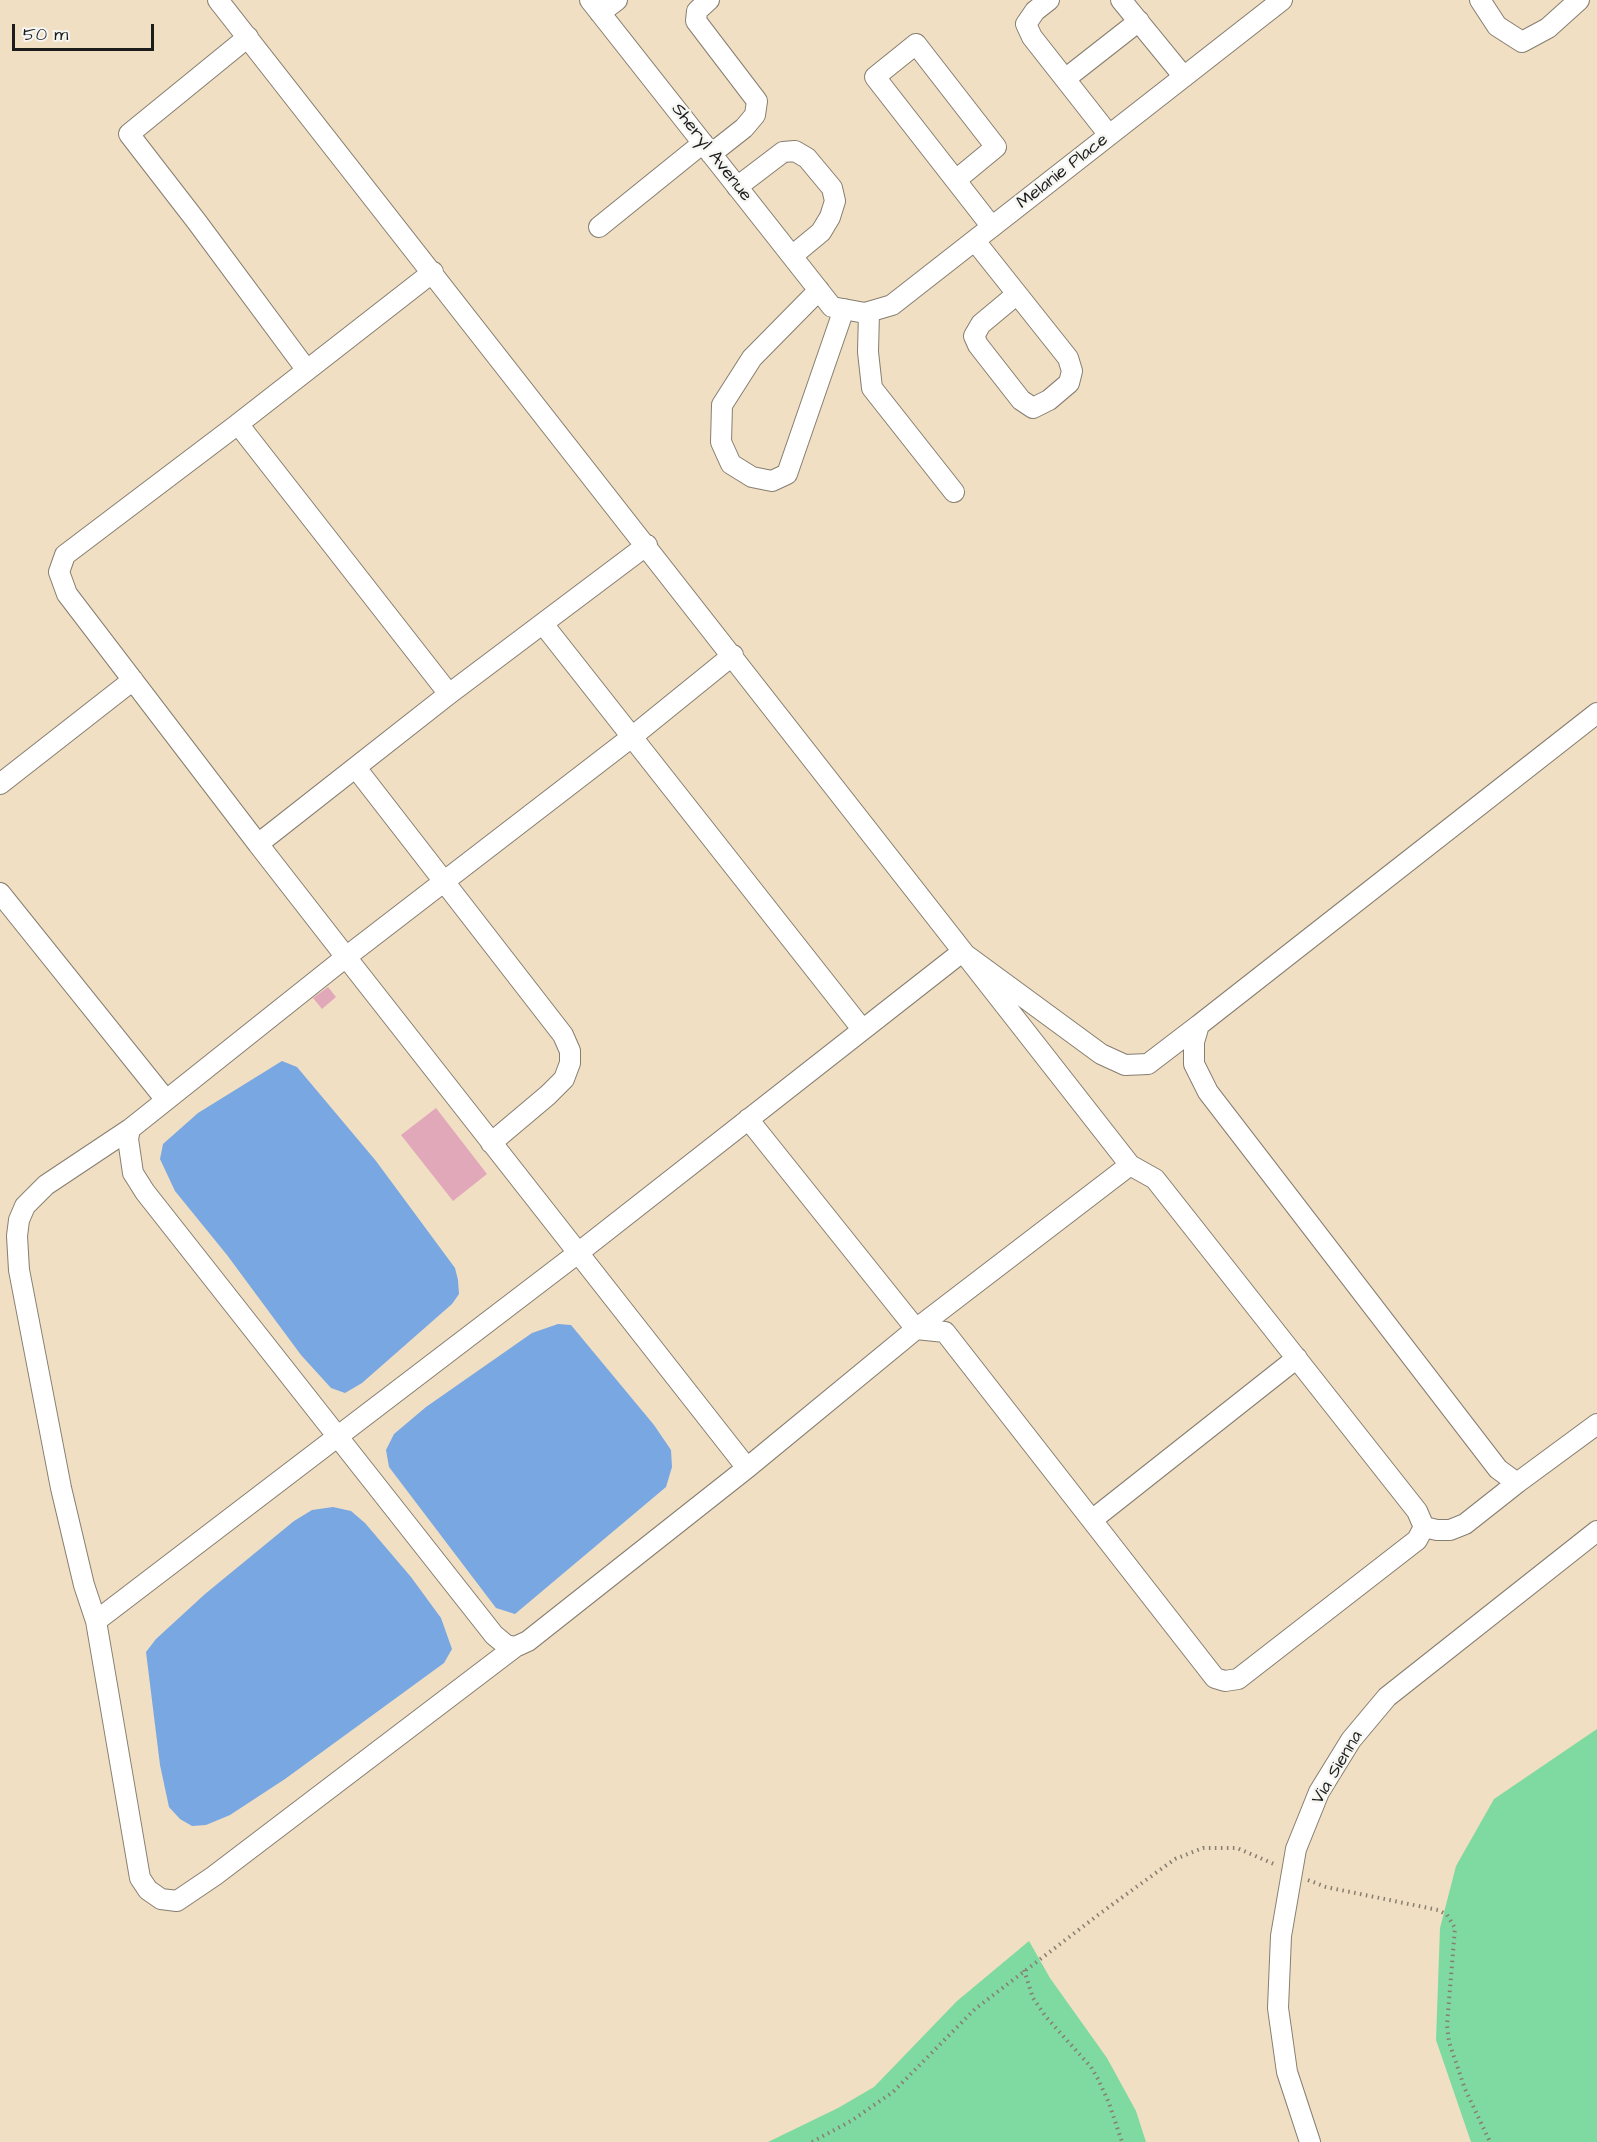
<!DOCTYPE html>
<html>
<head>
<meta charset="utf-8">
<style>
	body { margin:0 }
	#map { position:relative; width:1597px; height:2142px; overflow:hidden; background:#f1dfc3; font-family:"Architects Daughter",sans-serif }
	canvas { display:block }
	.scale { position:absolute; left:12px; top:24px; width:142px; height:27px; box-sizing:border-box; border:3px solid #1c1c1c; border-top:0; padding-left:8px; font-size:18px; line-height:21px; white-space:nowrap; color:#1c1c1c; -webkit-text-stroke:4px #f6f6f2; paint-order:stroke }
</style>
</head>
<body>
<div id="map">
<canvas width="1597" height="2142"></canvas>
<div class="scale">50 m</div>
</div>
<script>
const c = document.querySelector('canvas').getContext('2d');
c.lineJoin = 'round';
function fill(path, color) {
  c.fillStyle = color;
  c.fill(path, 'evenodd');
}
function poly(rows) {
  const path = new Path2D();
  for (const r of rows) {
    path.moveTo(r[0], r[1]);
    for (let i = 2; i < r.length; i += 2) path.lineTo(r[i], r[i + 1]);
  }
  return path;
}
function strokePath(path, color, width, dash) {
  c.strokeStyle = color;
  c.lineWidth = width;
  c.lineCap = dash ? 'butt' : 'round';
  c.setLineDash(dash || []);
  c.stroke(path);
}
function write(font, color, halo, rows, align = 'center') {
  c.font = font + ' "Architects Daughter",sans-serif';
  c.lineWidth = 5;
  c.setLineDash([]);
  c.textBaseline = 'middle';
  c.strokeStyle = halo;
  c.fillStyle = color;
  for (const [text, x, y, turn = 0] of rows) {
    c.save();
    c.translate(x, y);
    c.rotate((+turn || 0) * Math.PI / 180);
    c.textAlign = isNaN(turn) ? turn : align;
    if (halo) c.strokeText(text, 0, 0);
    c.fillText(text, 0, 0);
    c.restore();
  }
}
fill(poly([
	[1597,1729,1597,2142,1471,2142,1436,2040,1440,1928,1456,1866,1494,1799],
	[1029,1941,1050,1978,1107,2058,1136,2111,1146,2142,768,2142,838,2108,874,2087,957,2001]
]), '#7fdaa1');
fill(poly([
	[282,1061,297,1067,376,1161,455,1268,458,1280,459,1294,452,1304,362,1383,345,1393,331,1388,301,1355,227,1255,175,1191,160,1159,163,1144,198,1113],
	[558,1324,571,1325,654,1425,671,1450,672,1467,666,1487,515,1614,496,1608,389,1467,386,1450,394,1434,426,1407,532,1333],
	[333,1507,351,1511,365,1523,411,1577,441,1618,452,1649,444,1663,285,1779,230,1815,206,1825,192,1826,180,1819,169,1807,160,1765,146,1652,156,1639,205,1594,294,1521,312,1510]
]), '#78a7e2');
fill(poly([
	[328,987,336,997,322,1009,313,998],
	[436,1108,487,1174,453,1201,401,1135]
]), '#e1a8ba');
const minor = poly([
	[218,0,1130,1165,1155,1179,1417,1511,1424,1527,1417,1540,1238,1679,1225,1681,1215,1678,945,1332,916,1329,748,1119],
	[590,0,832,307,865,313,892,305,1282,0],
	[709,0,697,11,696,21,757,101,755,115,744,128,711,154],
	[1049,0,1035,11,1026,24,1032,37,1109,135],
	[1121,0,1184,77],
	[1480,0,1497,26,1522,42,1548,28,1579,0],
	[600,13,617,0],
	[248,37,129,134,197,222,306,369],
	[1065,79,1139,21],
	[956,180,996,147,916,44,875,77,992,227],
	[737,187,783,152,795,151,807,158,832,188,835,201,830,217,821,232,792,256],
	[599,227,703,143],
	[975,241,1068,358,1072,371,1069,383,1049,400,1033,408,1021,400,978,345,974,336,981,324,1017,294],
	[433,272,238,424,449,694],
	[819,290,752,358,722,405,721,442,731,464,752,477,772,481,787,474,844,309],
	[869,312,868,352,872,388,954,492],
	[238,424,65,555,59,572,67,594,258,844],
	[647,545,449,694,258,844,346,957,130,1129,128,1139,133,1173,145,1192,494,1635,506,1645,515,1647,528,1641,747,1468,916,1329,1130,1165],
	[543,624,862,1029],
	[733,655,633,736,346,957,747,1468],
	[1597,713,1199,1025,1194,1042,1194,1064,1208,1092,1498,1469,1517,1483,1597,1424],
	[356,768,563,1035,570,1051,570,1063,564,1079,548,1095,491,1143],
	[0,784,133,680],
	[0,893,166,1100],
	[1092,1520,1297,1358],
	[1424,1527,1437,1530,1450,1530,1465,1524,1517,1483],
	[96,1621,84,1585,61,1488,19,1270,17,1236,19,1220,25,1206,46,1185,130,1129],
	[515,1647,214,1876,177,1901,161,1899,148,1890,140,1878,96,1621,578,1253,962,952,1101,1054,1125,1065,1148,1064,1199,1025],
	[1310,2142,1287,2072,1278,2008,1281,1936,1296,1849,1319,1792,1351,1740,1387,1697,1597,1531]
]);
strokePath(minor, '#867e70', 22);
strokePath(poly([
	[1308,1880,1326,1887,1438,1910,1447,1915,1455,1928,1447,2025,1449,2042,1465,2089,1490,2142],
	[1024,1970,1033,1998,1046,2017,1091,2067,1098,2079,1109,2103,1122,2142],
	[812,2142,851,2121,893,2092,975,2009,1102,1912,1175,1859,1203,1848,1237,1848,1274,1864]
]), '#867e70', 4, [1.5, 4.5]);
strokePath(minor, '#fff', 20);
write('18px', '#1c1c1c', '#f6f6f2', [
	["Sheryl Avenue",711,153,52],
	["Melanie Place",1063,172,-38],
	["Via Sienna",1338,1768,-59]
]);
</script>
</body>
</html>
